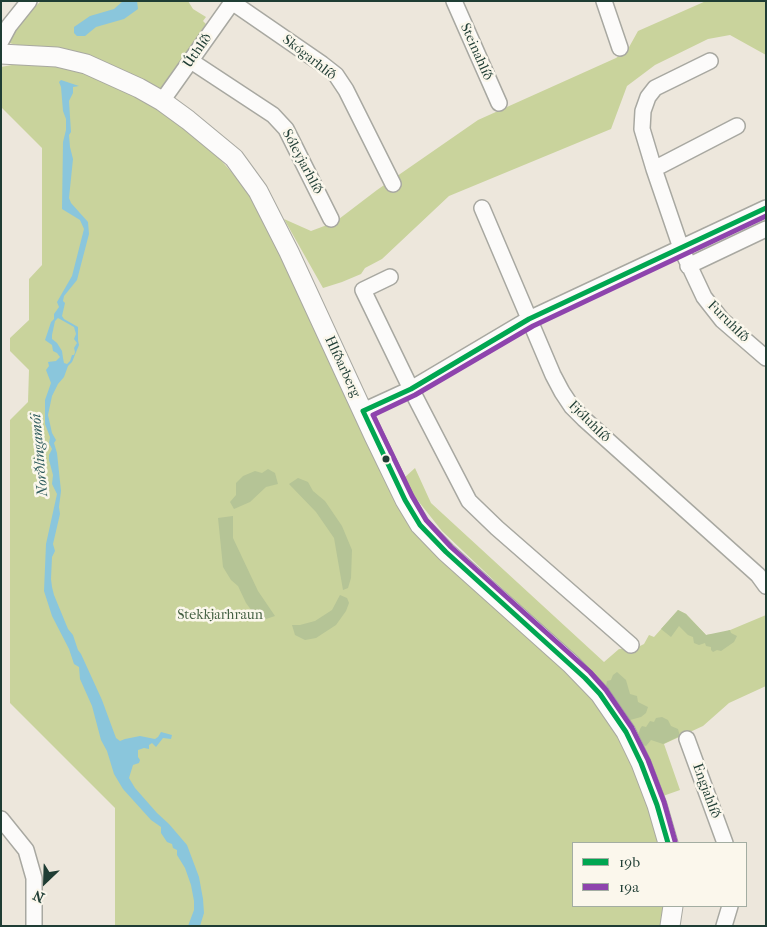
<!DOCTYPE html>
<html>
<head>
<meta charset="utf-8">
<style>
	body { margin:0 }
	#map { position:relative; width:767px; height:927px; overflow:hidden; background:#ede7dc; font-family:"IM FELL French Canon",serif }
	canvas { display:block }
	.frame { position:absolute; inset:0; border:2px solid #1f3d34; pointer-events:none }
	.legend { position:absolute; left:572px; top:842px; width:175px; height:65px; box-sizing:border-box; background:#fbf7ec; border:1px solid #a3ada2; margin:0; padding:6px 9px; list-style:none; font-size:15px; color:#1f3d34 }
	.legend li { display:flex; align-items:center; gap:10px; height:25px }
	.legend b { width:25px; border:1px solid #a3ada2 }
	.north { position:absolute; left:20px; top:857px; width:50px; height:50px; -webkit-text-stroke:4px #fbf7ec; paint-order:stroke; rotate:204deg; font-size:14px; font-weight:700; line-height:20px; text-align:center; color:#1f3d34 }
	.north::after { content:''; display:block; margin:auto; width:18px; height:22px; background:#1f3d34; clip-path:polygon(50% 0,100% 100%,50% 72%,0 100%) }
</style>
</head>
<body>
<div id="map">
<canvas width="767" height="927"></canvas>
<div class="frame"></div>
<ul class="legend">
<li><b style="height:6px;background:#00a651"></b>19b</li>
<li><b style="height:6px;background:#8e44ad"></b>19a</li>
</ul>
<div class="north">N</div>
</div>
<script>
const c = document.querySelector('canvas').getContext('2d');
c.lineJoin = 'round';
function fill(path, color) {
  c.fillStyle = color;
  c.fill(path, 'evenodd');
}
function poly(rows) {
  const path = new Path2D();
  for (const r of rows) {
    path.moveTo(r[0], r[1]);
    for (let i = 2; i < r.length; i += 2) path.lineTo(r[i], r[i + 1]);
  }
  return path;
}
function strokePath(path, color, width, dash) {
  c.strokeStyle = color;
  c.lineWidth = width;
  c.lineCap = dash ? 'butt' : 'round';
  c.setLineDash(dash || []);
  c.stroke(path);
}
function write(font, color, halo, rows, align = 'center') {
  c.font = font + ' "IM FELL French Canon",serif';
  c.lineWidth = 5;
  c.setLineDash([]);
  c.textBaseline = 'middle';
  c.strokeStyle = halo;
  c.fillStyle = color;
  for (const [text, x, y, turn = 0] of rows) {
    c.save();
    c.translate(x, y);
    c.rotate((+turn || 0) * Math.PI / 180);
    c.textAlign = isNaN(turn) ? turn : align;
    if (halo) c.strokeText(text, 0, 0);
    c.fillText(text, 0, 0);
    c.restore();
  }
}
fill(poly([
	[41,1,188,1,193,9,206,17,203,21,206,24,191,49,162,89,157,89,253,196,402,513,422,541,589,693,623,738,637,771,659,843,573,843,573,906,664,906,662,926,115,926,115,808,10,703,10,420,28,402,29,370,10,351,10,338,29,320,29,279,42,265,42,148,1,107,1,67,17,64,17,45,9,43,8,37,14,27],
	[706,1,766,1,766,55,730,35,708,39,655,65,627,86,611,129,449,196,382,259,365,268,361,274,342,282,323,288,284,219,311,231,335,222,377,190,478,120,616,58,628,49,638,31],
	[415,468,431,503,604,662,619,649,636,648,644,644,649,635,654,637,678,610,686,614,706,635,723,633,766,615,766,686,729,703,703,726,664,744,680,790,663,796,566,649,442,531,415,497,404,478]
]), '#c9d39c');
fill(poly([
	[268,469,275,473,278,484,266,487,250,502,234,509,230,502,236,495,236,483,243,476,255,471,262,473],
	[298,478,308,482,313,491,325,501,342,526,352,550,351,578,348,588,343,590,334,538,316,512,289,484],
	[233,516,233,538,258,591,275,616,266,619,255,615,246,603,238,586,231,580,223,567,218,518],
	[340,595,347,598,349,603,346,611,336,625,316,638,305,640,295,635,292,625,300,625,315,621,332,610],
	[678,610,686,614,706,635,730,630,731,633,737,636,734,642,721,651,717,650,713,652,711,650,711,647,706,646,705,643,699,645,694,643,693,637,688,635,679,626,671,637,661,629],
	[617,672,626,680,630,694,637,696,638,702,648,707,646,713,641,717,630,720,606,686,607,681,611,680,613,675],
	[662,717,668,720,671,726,678,729,680,736,663,744,651,740,646,746,642,745,641,739,638,735,640,729,642,726,646,727,650,721,654,722,656,718]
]), '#b5c496');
fill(poly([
	[123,1,137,1,138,9,124,19,96,27,85,36,77,36,74,33,74,27,90,16,114,9],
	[61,80,79,86,73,87,73,93,69,101,71,132,69,135,70,147,73,159,69,198,71,203,88,222,89,234,77,280,64,296,63,301,65,303,62,316,64,319,78,327,78,340,79,345,72,362,68,366,64,377,58,384,52,396,48,415,52,433,56,440,54,443,57,453,61,491,59,507,60,514,53,544,55,551,52,557,51,579,52,587,54,595,68,629,73,635,78,650,81,654,102,700,116,738,120,741,125,739,140,736,155,739,158,737,161,732,172,735,171,739,163,738,156,747,152,743,149,745,149,749,144,748,138,750,138,757,140,760,139,763,133,765,129,778,135,788,157,813,169,824,187,845,199,877,203,899,204,913,200,926,188,926,194,910,194,901,191,885,185,868,177,855,177,850,173,848,172,844,167,842,161,833,161,827,151,820,123,789,114,774,107,751,101,740,92,706,80,679,79,667,74,664,69,649,52,616,44,591,46,544,57,494,52,484,53,475,49,460,49,455,52,449,49,443,50,437,45,424,45,400,51,383,46,370,49,366,48,362,56,361,60,357,57,353,53,351,52,345,45,340,51,322,54,319,54,314,59,307,57,302,72,276,84,229,80,220,62,209,63,142,66,130,66,119,63,111,61,87,59,82],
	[58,318,74,327,76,334,74,339,77,343,74,348,75,352,74,355,72,355,70,361,67,364,64,363,63,358,62,351,57,343,52,339,52,335,55,321]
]), '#8ac6dc');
const minor = poly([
	[454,1,499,103],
	[604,1,620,48],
	[232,2,322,64,336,75,346,90,393,184],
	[1,41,9,26,29,1],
	[191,61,273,115,286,129,331,219],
	[710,61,655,88,648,97,643,111,642,129,654,169,681,248,704,297,722,320,766,358],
	[162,101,233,1],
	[654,169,737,126],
	[482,208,553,375,562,392,572,407,584,419,758,575,766,586],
	[688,266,766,229],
	[390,277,363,290,411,389,469,501,497,528,631,645],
	[363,411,411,389,529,319,766,208],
	[687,739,725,843],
	[1,819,26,850,34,878,34,926],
	[724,926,730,906]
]);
const tertiary = poly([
	[1,54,57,57,86,64,139,88,162,101,188,120,234,158,258,191,289,252,374,436,405,500,420,525,446,552,571,664,600,694,626,732,641,763,657,805,668,843],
	[670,926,673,906]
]);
strokePath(minor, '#a8a8a1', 18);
strokePath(tertiary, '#a8a8a1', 21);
strokePath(minor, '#fcfbfa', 15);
strokePath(tertiary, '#fcfbfa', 19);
strokePath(poly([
	[668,843,657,805,641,763,626,732,600,694,585,678,446,552,420,525,405,500,363,411,411,389,529,319,766,208]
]), '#00a651', 5);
strokePath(poly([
	[675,841,664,802,648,760,632,728,606,690,590,672,451,547,426,520,412,496,373,415,415,395,533,326,766,216]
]), '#8e44ad', 5);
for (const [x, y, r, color] of [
	[386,459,4.5,"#1f3d34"]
]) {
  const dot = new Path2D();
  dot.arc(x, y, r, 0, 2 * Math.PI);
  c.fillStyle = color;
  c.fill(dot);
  strokePath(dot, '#fbf7ec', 2);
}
write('14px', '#1f3d34', '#fbf7ec', [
	["Úthlíð",198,51,-55],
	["Steinahlíð",476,52,66],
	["Skógarhlíð",309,58,38],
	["Sóleyjarhlíð",302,162,62],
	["Furuhlíð",728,322,45],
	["Hlíðarberg",342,367,65],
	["Fjóluhlíð",589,422,45],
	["Engjahlíð",706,791,70]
]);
write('14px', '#425e41', '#fbf7ec', [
	["Stekkjarhraun",220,616]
]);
write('italic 15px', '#2f5c5e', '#fbf7ec', [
	["Norðlingamói",40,455,-95]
]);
</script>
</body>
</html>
